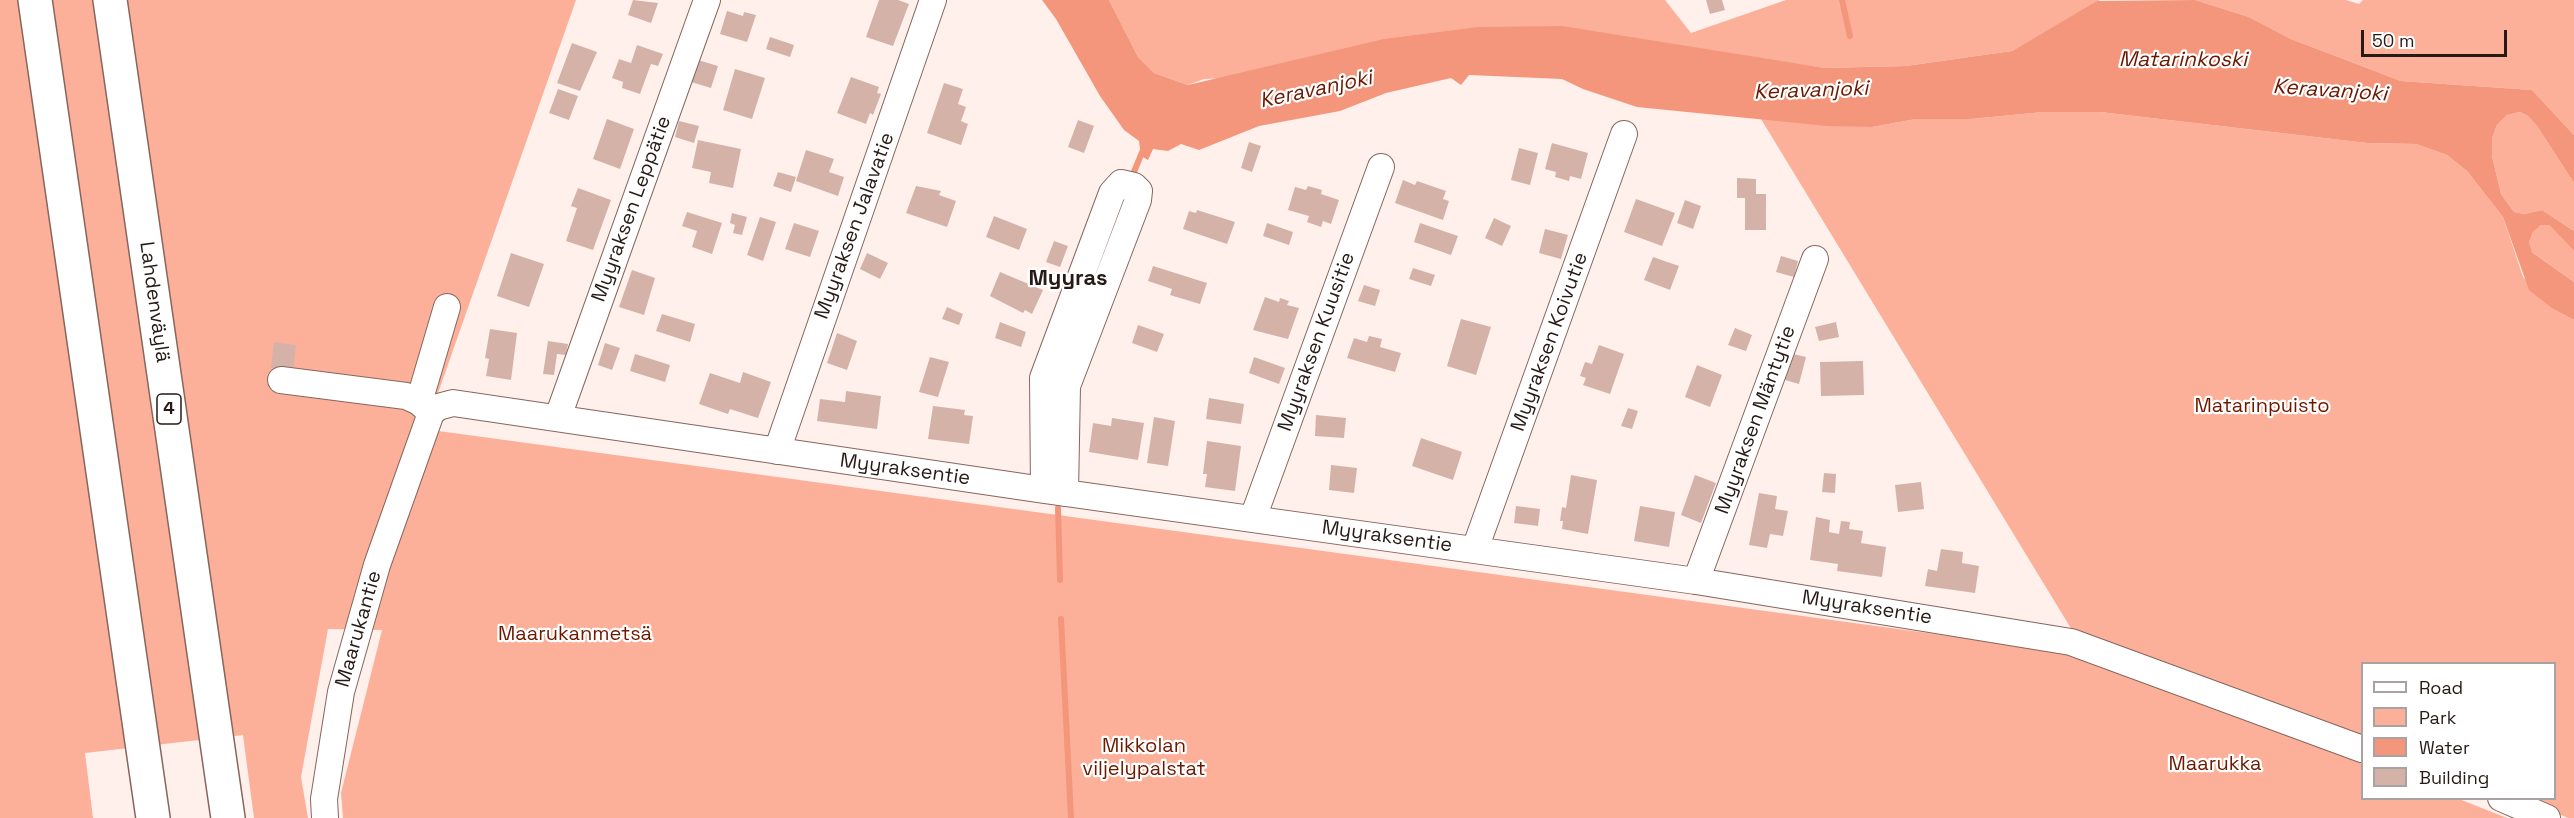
<!DOCTYPE html>
<html>
<head>
<meta charset="utf-8">
<style>
	body { margin:0 }
	#map { position:relative; width:2574px; height:818px; overflow:hidden; background:#fff0ec; font-family:"Space Grotesk",sans-serif }
	canvas { display:block }
	.legend { position:absolute; left:2361px; top:662px; width:195px; height:138px; box-sizing:border-box; background:#fff; border:2px solid #a8a3a2; margin:0; padding:8px 10px; list-style:none; font-size:18px; color:#261a16 }
	.legend li { display:flex; align-items:center; gap:12px; height:30px }
	.legend b { width:30px; border:2px solid #a8a3a2 }
	.scale { position:absolute; left:2361px; top:30px; width:146px; height:27px; box-sizing:border-box; border:3px solid #261a16; border-top:0; padding-left:8px; font-size:18px; line-height:21px; white-space:nowrap; color:#261a16; -webkit-text-stroke:4px #fff; paint-order:stroke }
</style>
</head>
<body>
<div id="map">
<canvas width="2574" height="818"></canvas>
<ul class="legend">
<li><b style="height:8px;background:#fff"></b>Road</li>
<li><b style="height:16px;background:#fcb09a"></b>Park</li>
<li><b style="height:16px;background:#f4967c"></b>Water</li>
<li><b style="height:16px;background:#d5b2a8"></b>Building</li>
</ul>
<div class="scale">50 m</div>
</div>
<script>
const c = document.querySelector('canvas').getContext('2d');
c.lineJoin = 'round';
function fill(path, color) {
  c.fillStyle = color;
  c.fill(path, 'evenodd');
}
function poly(rows) {
  const path = new Path2D();
  for (const r of rows) {
    path.moveTo(r[0], r[1]);
    for (let i = 2; i < r.length; i += 2) path.lineTo(r[i], r[i + 1]);
  }
  return path;
}
function strokePath(path, color, width, dash) {
  c.strokeStyle = color;
  c.lineWidth = width;
  c.lineCap = dash ? 'butt' : 'round';
  c.setLineDash(dash || []);
  c.stroke(path);
}
function write(font, color, halo, rows, align = 'center') {
  c.font = font + ' "Space Grotesk",sans-serif';
  c.lineWidth = 4.5;
  c.setLineDash([]);
  c.textBaseline = 'middle';
  c.strokeStyle = halo;
  c.fillStyle = color;
  for (const [text, x, y, turn = 0] of rows) {
    c.save();
    c.translate(x, y);
    c.rotate((+turn || 0) * Math.PI / 180);
    c.textAlign = isNaN(turn) ? turn : align;
    if (halo) c.strokeText(text, 0, 0);
    c.fillText(text, 0, 0);
    c.restore();
  }
}
fill(poly([
	[0,0,576,0,431,413,431,430,2053,650,2362,763,2362,798,2459,799,2507,818,343,818,341,793,382,630,328,629,301,777,308,818,254,818,243,735,85,753,93,818,0,818],
	[1109,0,1665,0,1691,33,1786,0,2100,0,2012,51,1906,66,1825,68,1756,58,1204,79,1188,85,1154,73,1138,57],
	[2195,0,2346,0,2359,4,2363,0,2574,0,2574,135,2532,90,2401,81,2291,39,2249,17],
	[2043,112,2100,112,2367,143,2416,144,2447,155,2467,171,2503,217,2523,277,2553,309,2574,320,2574,818,2568,818,2525,799,2554,798,2554,664,2362,664,2362,735,2075,635,1761,119,1872,127,1916,119,1971,119],
	[2520,112,2528,116,2537,126,2574,183,2574,231,2542,210,2524,214,2514,212,2501,194,2492,156,2492,138,2497,125,2507,115],
	[2541,225,2549,225,2574,251,2574,282,2531,251,2529,242,2533,232]
]), '#fcb09a');
fill(poly([
	[1042,0,1109,0,1138,57,1154,73,1188,85,1384,39,1478,27,1562,26,1825,68,1906,66,2012,51,2097,1,2195,0,2249,17,2291,39,2401,81,2532,90,2574,135,2574,183,2537,126,2528,116,2520,112,2507,115,2497,125,2492,138,2492,156,2501,194,2514,212,2524,214,2542,210,2574,231,2574,251,2549,225,2541,225,2533,232,2529,242,2532,252,2574,282,2574,320,2553,309,2529,290,2503,217,2467,171,2447,155,2416,144,2367,143,2100,112,2043,112,1971,119,1916,119,1872,127,1827,126,1637,107,1583,89,1562,79,1469,75,1461,85,1451,78,1386,93,1340,111,1259,126,1199,150,1181,144,1168,151,1153,149,1148,160,1141,156,1139,141,1124,130,1100,96,1056,19]
]), '#f4967c');
strokePath(poly([
	[1842,0,1850,36],
	[1131,179,1143,150],
	[1104,255,1125,196],
	[1058,508,1060,580],
	[1061,619,1071,818]
]), '#f4967c', 6);
fill(poly([
	[633,0,658,3,651,23,628,15],
	[879,0,898,0,909,4,893,46,866,37],
	[1706,0,1722,0,1725,10,1710,14],
	[727,11,743,16,744,12,756,15,747,42,720,34],
	[770,37,794,45,790,57,766,49],
	[572,43,597,52,580,91,557,83],
	[637,45,663,54,658,66,651,64,640,94,622,88,623,82,612,78,619,59,631,63],
	[698,60,718,66,711,88,691,82],
	[735,69,765,78,752,119,723,110],
	[851,77,879,87,877,93,881,94,873,115,870,113,866,124,837,113],
	[944,83,963,89,958,104,966,107,961,121,968,124,961,145,927,133],
	[558,89,578,96,569,120,549,113],
	[607,119,634,129,620,169,593,159],
	[1078,120,1094,126,1084,153,1068,147],
	[679,121,699,126,694,143,675,137],
	[698,140,741,149,733,188,709,183,711,172,692,168],
	[1249,142,1261,146,1252,172,1241,168],
	[1552,143,1588,153,1581,179,1570,176,1569,181,1555,177,1556,172,1545,169],
	[1519,148,1538,153,1530,185,1511,180],
	[806,150,834,159,829,172,844,177,838,196,796,181],
	[778,172,796,177,791,192,773,186],
	[1737,178,1756,179,1756,194,1766,194,1766,230,1745,230,1745,198,1737,198],
	[1403,180,1415,185,1417,181,1446,191,1443,199,1449,201,1443,220,1395,203],
	[916,186,941,191,939,195,956,201,947,227,906,213],
	[1308,186,1322,190,1321,194,1339,200,1331,224,1323,221,1321,227,1307,222,1309,216,1288,210,1295,187,1306,190],
	[578,188,611,200,593,250,566,241,577,208,571,206],
	[1636,199,1675,213,1662,246,1624,232],
	[1685,200,1701,206,1693,229,1677,223],
	[1197,210,1235,222,1227,244,1183,229,1189,211,1196,213],
	[687,212,722,223,712,254,692,247,697,231,682,226],
	[732,213,747,217,742,235,733,233,735,225,730,223],
	[994,216,1027,229,1019,250,986,237],
	[760,217,776,222,763,261,747,255],
	[1494,218,1511,226,1502,246,1485,238],
	[794,223,819,231,810,257,785,249],
	[1267,223,1293,232,1289,245,1263,236],
	[1420,223,1458,236,1451,255,1414,242],
	[1545,229,1568,235,1561,259,1539,253],
	[1054,241,1068,246,1060,267,1046,262],
	[511,253,544,264,529,307,497,296],
	[867,253,888,263,880,279,860,269],
	[1781,256,1798,261,1794,277,1776,272],
	[1653,257,1679,266,1670,290,1644,280],
	[1153,266,1207,283,1200,304,1170,295,1172,289,1148,281],
	[1413,268,1435,275,1431,286,1409,279],
	[632,270,655,278,644,315,619,307],
	[1000,272,1043,290,1032,314,1025,310,1023,313,990,296],
	[1364,285,1380,290,1375,306,1358,301],
	[1265,297,1279,302,1280,298,1289,301,1287,305,1299,308,1288,339,1253,330],
	[947,307,963,314,959,325,942,319],
	[662,314,695,324,690,342,656,331],
	[1461,319,1491,327,1476,375,1447,366],
	[1000,322,1026,332,1021,347,995,338],
	[1836,322,1839,337,1819,341,1815,327],
	[1138,325,1164,334,1157,352,1132,343],
	[1735,328,1752,335,1746,351,1728,345],
	[490,329,517,333,511,380,486,376,489,359,485,358],
	[837,333,857,341,847,370,827,363],
	[1369,336,1382,339,1380,347,1401,353,1395,372,1347,358,1354,338,1367,342],
	[548,341,568,344,566,355,557,354,554,375,543,374],
	[274,342,296,345,293,371,271,368],
	[605,343,620,348,612,370,598,365],
	[1599,345,1624,354,1610,394,1583,385,1586,378,1580,376,1585,362,1592,364],
	[635,354,670,365,665,382,630,371],
	[1793,354,1806,357,1799,384,1785,380],
	[930,357,949,362,938,397,919,392],
	[1254,357,1285,368,1279,384,1249,373],
	[1863,361,1864,395,1821,396,1820,362],
	[1697,365,1722,375,1710,407,1685,397],
	[743,372,771,382,758,418,730,409,728,414,699,404,710,373,740,383],
	[846,391,881,396,877,429,817,421,820,399,845,402],
	[1209,398,1244,404,1241,424,1206,419],
	[933,406,965,410,964,415,973,416,969,444,928,439],
	[1628,408,1638,411,1632,429,1621,426],
	[1316,415,1346,418,1344,438,1315,436],
	[1154,417,1175,421,1168,466,1147,463],
	[1112,418,1144,423,1138,460,1089,452,1093,423,1111,426],
	[1421,438,1462,452,1453,480,1412,466],
	[1207,441,1241,446,1235,491,1205,487,1207,474,1203,474],
	[1331,465,1357,468,1354,493,1329,490],
	[1824,473,1836,474,1835,493,1822,492],
	[1571,475,1597,480,1588,534,1562,529,1563,521,1560,521,1562,507,1566,508],
	[1695,475,1716,483,1701,523,1681,515],
	[1921,482,1924,509,1898,512,1895,485],
	[1759,493,1777,496,1775,509,1788,511,1783,536,1770,534,1767,548,1749,545],
	[1516,506,1540,509,1538,526,1514,523],
	[1640,506,1675,512,1669,547,1634,541],
	[1816,517,1830,520,1829,532,1839,534,1841,521,1850,522,1849,529,1863,531,1861,543,1886,547,1882,577,1837,571,1838,564,1810,560],
	[1941,549,1963,552,1962,563,1979,566,1975,593,1925,586,1928,569,1937,571]
]), '#d5b2a8');
const minor = poly([
	[281,380,406,396,419,402,431,413],
	[419,402,447,307],
	[558,417,707,0],
	[777,451,933,0],
	[1044,490,1043,378,1112,193,1121,183,1134,186,1139,191,1138,200,1067,386,1065,493],
	[1253,518,1381,167],
	[1475,549,1624,134],
	[1696,581,1815,259],
	[2501,798,2547,818],
	[325,818,324,799,341,692,377,565,431,413,438,407,453,403,1044,490,1696,581,2071,642,2362,749]
]);
const highway = poly([
	[35,0,153,818],
	[110,0,228,818]
]);
strokePath(minor, '#86665d', 28);
strokePath(highway, '#86665d', 36);
strokePath(minor, '#fff', 26);
strokePath(highway, '#fff', 33);
for (const [x, y, w] of [
	[169,409,24]
]) {
  const box = new Path2D();
  box.roundRect(x - w / 2, y - 15, w, 30, 4.5);
  c.fillStyle = '#fff';
  c.fill(box);
  strokePath(box, '#261a16', 1.5);
}
write('bold 18px', '#261a16', null, [
	["4",169,409]
]);
write('20px', '#261a16', '#fff', [
	["Myyraksen Leppätie",632,209,-70],
	["Myyraksen Jalavatie",855,226,-70],
	["Lahdenväylä",154,302,82],
	["Myyraksen Kuusitie",1317,342,-70],
	["Myyraksen Koivutie",1550,342,-70],
	["Myyraksen Mäntytie",1756,420,-70],
	["Myyraksentie",905,470,8],
	["Myyraksentie",1387,537,8],
	["Myyraksentie",1867,608,9],
	["Maarukantie",359,629,-74]
]);
write('20px', '#6c1900', '#fff', [
	["Matarinpuisto",2262,407],
	["Maarukanmetsä",575,635],
	["Mikkolan",1144,747],
	["viljelypalstat",1144,770],
	["Maarukka",2215,765]
]);
write('italic 21px', '#6a1800', '#fff', [
	["Matarinkoski",2183,60],
	["Keravanjoki",1316,90,-12],
	["Keravanjoki",1811,91,-2],
	["Keravanjoki",2330,91,4]
]);
write('bold 22px', '#261a16', '#fff', [
	["Myyras",1068,279]
]);
</script>
</body>
</html>
